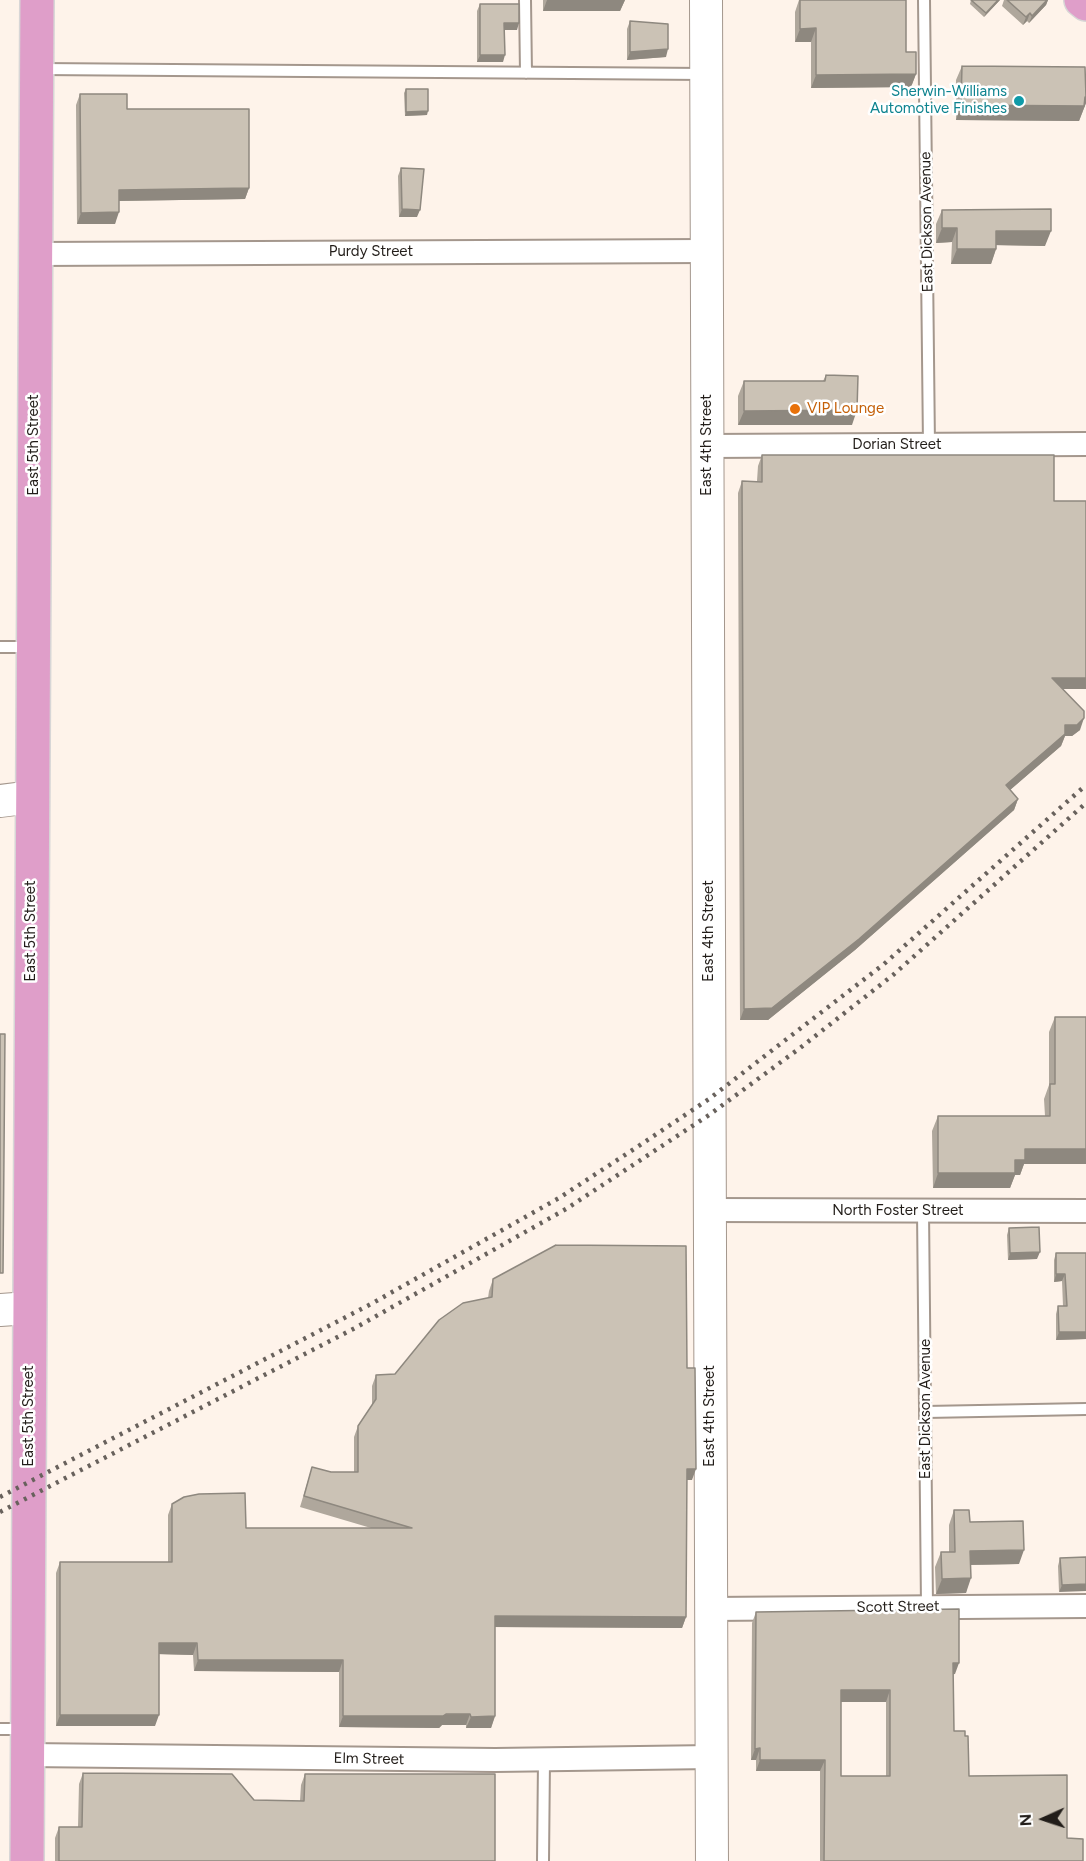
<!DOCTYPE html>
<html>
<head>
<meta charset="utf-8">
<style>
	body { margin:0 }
	#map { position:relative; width:1086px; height:1861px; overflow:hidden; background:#fef3ea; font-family:Figtree,sans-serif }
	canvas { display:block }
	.north { position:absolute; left:1014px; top:1789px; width:60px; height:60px; -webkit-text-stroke:4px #fff; paint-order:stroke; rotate:267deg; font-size:16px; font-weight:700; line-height:24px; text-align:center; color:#221d19 }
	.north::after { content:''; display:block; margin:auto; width:21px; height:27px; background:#221d19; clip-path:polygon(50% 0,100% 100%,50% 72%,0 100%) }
</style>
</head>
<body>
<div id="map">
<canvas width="1086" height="1861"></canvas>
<div class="north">N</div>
</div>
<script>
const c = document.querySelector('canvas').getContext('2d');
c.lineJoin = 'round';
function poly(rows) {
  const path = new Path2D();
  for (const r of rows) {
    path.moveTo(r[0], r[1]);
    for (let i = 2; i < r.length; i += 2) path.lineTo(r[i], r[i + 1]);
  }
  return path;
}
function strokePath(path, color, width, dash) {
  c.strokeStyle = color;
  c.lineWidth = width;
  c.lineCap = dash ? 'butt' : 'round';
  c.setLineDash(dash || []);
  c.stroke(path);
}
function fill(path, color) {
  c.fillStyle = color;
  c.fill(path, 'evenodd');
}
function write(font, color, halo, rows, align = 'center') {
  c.font = font + ' Figtree,sans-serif';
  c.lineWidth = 5;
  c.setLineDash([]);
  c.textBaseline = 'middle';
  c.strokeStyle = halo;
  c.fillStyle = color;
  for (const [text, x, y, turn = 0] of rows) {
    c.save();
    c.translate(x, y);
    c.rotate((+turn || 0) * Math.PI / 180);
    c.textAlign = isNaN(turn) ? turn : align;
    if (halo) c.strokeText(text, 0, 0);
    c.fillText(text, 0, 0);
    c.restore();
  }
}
const lane = poly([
	[525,0,526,73],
	[924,0,929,445],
	[40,69,705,74],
	[0,647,30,647],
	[923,1211,927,1606],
	[926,1412,1086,1409],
	[0,1729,24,1729],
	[543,1861,544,1760]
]);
const street = poly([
	[35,254,706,251],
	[707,446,1086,444],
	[710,1210,1086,1211],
	[711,1609,1086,1606],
	[27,1755,495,1760,712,1757]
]);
const secondary = poly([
	[706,0,712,1861],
	[0,801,32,797],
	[0,1310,29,1308]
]);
const primary = poly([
	[1081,0,1086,4],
	[27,1861,37,0]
]);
strokePath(lane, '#a4978d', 14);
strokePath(street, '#a4978d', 26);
strokePath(secondary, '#a4978d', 34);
strokePath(primary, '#d7d6d6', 36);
strokePath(lane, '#fff', 10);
strokePath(street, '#fff', 22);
strokePath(secondary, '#fff', 32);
strokePath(primary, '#df9ec9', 33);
strokePath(poly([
	[0,1497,371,1304,559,1198,631,1151,709,1099,884,964,1086,785],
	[0,1512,355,1328,566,1209,709,1115,800,1048,893,975,1086,803]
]), '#68615c', 4.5, [3, 6]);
fill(poly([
	[543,0,625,0,620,11,543,11],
	[799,0,906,0,906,52,916,74,911,87,811,88,811,42,795,42,795,12],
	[971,0,1000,0,984,17,970,4],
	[1004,0,1048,0,1046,5,1029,23,1027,21,1023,25,1002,6],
	[480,4,517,30,505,30,503,62,477,62,477,11],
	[630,21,666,57,627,60,627,29],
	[962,66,1086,76,1086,103,1079,121,956,120,956,80],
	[406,89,427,115,405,116,404,93],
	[80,94,127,109,249,188,245,199,119,201,115,224,77,224,76,105],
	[401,168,417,217,399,217,398,176],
	[942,210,1045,246,996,245,996,249,991,264,951,264,952,242,936,243,936,224],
	[826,375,852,425,738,425,738,396,744,381,823,381],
	[762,455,1054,501,1062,689,1080,730,1072,736,1065,736,1061,746,1010,790,1018,799,1014,810,855,950,768,1020,740,1020,738,493,742,481,757,481,758,466],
	[1055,1017,1086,1017,1086,1164,1024,1164,1020,1175,1015,1175,1010,1188,933,1188,932,1131,938,1116,1045,1116,1044,1099,1049,1085,1049,1032],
	[1009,1228,1037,1259,1008,1260,1007,1235],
	[1056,1253,1086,1253,1086,1339,1056,1340,1056,1314,1058,1306,1063,1306,1062,1281,1054,1282,1054,1260],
	[493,1279,687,1368,692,1480,687,1480,686,1617,682,1628,495,1627,495,1716,491,1728,466,1728,466,1725,442,1725,439,1728,339,1727,339,1672,194,1671,193,1655,159,1654,155,1726,56,1726,56,1573,60,1562,168,1562,168,1515,172,1504,246,1528,371,1528,300,1507,312,1467,331,1472,354,1472,354,1437,358,1426,372,1405,372,1386,376,1375,395,1374,488,1298,489,1291],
	[954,1510,1019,1564,971,1565,966,1593,936,1594,935,1567,941,1552,949,1552,949,1525],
	[1086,1557,1059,1592,1058,1566,1060,1558],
	[756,1612,955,1674,953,1674,954,1731,965,1736,969,1776,1067,1838,1083,1861,820,1861,820,1771,756,1771,756,1760,751,1760,752,1623],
	[841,1702,886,1702,886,1776,841,1776],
	[83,1773,254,1800,300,1801,301,1785,305,1774,495,1861,55,1861,55,1838,59,1827,78,1827,79,1784]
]), '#afa79c');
fill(poly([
	[547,0,625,0,620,11,543,11],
	[998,0,1000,0,984,17,986,13],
	[1047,0,1048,0,1046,5,1029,23,1032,16],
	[1030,13,1027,21,1023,25,1026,17],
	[504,23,519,23,517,30,502,30],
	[816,28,811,42,795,42,800,29],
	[668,49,666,57,627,60,630,52],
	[480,55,505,55,503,62,477,62],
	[916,74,911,87,811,88,816,75],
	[1086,97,1086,103,1079,121,956,120,961,105],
	[428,111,427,115,405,116,406,112],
	[249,188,245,199,115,201,119,190],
	[402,209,420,210,417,217,399,217],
	[119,212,115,224,77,224,81,213],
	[942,228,957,228,952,242,936,243],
	[996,231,1051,231,1045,246,991,245],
	[957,249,996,249,991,264,951,264],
	[857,410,852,425,738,425,744,411],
	[1052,678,1086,678,1086,689,1048,689],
	[1084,718,1080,730,1072,736,1065,736,1061,746,1002,797,1006,785,1065,725],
	[1018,799,1014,810,855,950,768,1020,740,1020,744,1009],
	[1025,1149,1086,1149,1086,1164,1024,1164,1020,1175,1015,1175,1010,1188,933,1188,938,1173],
	[1040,1252,1037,1259,1008,1260,1010,1253],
	[1056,1274,1065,1274,1062,1281,1054,1282],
	[1059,1332,1086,1332,1086,1339,1056,1340],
	[687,1469,696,1469,692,1480,683,1480],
	[1024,1550,1019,1564,965,1565,970,1551],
	[971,1578,966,1593,936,1594,942,1579],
	[1086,1584,1086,1591,1059,1592,1062,1585],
	[495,1616,686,1617,682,1628,491,1627],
	[159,1643,197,1643,193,1655,155,1654],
	[198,1660,343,1660,339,1672,194,1671],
	[953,1663,959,1663,955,1674,949,1675],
	[841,1690,890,1690,886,1702,837,1702],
	[470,1714,466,1725,442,1725,439,1728,339,1727,343,1716],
	[60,1715,159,1715,155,1726,56,1726],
	[495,1716,491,1728,466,1728,471,1717],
	[760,1748,756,1760,751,1760,755,1749],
	[760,1760,825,1760,820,1771,756,1771]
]), '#8e887f');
const building = poly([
	[800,0,906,0,906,52,916,52,916,74,816,75,816,28,800,29,800,0],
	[971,0,998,0,986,13,971,0],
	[1007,0,1047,0,1032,16,1030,13,1026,17,1007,0],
	[480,4,519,4,519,23,504,23,505,55,480,55,480,4],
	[630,21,668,24,668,49,630,52,630,21],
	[962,66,1085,67,1086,97,1085,97,1084,106,961,105,962,66],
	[406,89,428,89,428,111,406,112,406,89],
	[80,94,127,94,127,109,249,109,249,188,119,190,119,212,81,213,80,94],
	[401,168,424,169,420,210,402,209,401,168],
	[1051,209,1051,231,996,231,996,249,957,249,957,228,942,228,942,210,1051,209],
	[826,375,858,376,857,410,744,411,744,381,825,381,826,375],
	[762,455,1054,455,1054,501,1086,501,1086,678,1052,678,1084,711,1084,718,1077,725,1065,725,1065,734,1006,785,1018,799,859,939,772,1008,744,1009,742,481,762,482,762,455],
	[1055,1017,1086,1017,1086,1149,1025,1149,1025,1160,1015,1160,1015,1173,938,1173,938,1116,1050,1116,1050,1084,1055,1084,1055,1017],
	[0,1034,5,1034,3,1273,0,1273,0,1034],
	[1039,1227,1040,1252,1010,1253,1009,1228,1039,1227],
	[556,1245,686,1246,687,1368,695,1368,696,1469,687,1469,686,1617,495,1616,495,1716,471,1717,470,1714,446,1714,443,1716,343,1716,343,1660,198,1660,197,1643,159,1643,159,1715,60,1715,60,1562,172,1562,172,1504,184,1497,199,1494,245,1493,246,1528,412,1528,304,1496,312,1467,331,1472,358,1472,358,1426,376,1399,376,1375,395,1374,439,1320,463,1303,492,1297,493,1279,556,1245],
	[1056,1253,1086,1253,1086,1332,1059,1332,1058,1306,1067,1306,1065,1274,1056,1274,1056,1253],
	[954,1510,969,1510,970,1522,1023,1521,1024,1550,970,1551,971,1578,942,1579,941,1552,955,1552,954,1510],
	[1086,1557,1086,1584,1062,1585,1060,1558,1086,1557],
	[959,1609,959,1663,953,1663,954,1731,965,1731,965,1736,968,1736,969,1776,1067,1775,1067,1838,1083,1839,1083,1861,824,1861,825,1760,760,1760,760,1748,755,1749,756,1612,959,1609],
	[841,1690,890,1690,890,1776,841,1776,841,1690],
	[83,1773,232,1774,254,1800,304,1801,305,1774,495,1774,495,1861,59,1861,59,1827,82,1827,83,1773]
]);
fill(building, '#cbc2b5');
strokePath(building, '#8e887f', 1.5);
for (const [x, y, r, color] of [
	[1019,101,6,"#0f9aa8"],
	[795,409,6,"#e8710a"]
]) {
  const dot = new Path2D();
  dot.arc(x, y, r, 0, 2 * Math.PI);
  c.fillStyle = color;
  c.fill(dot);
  strokePath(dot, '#fff', 2);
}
write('15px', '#0d838f', '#fff', [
	["Sherwin-Williams",1007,92],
	["Automotive Finishes",1007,109]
], 'right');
write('15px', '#221d19', '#fff', [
	["East Dickson Avenue",927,222,-91],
	["Purdy Street",371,252],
	["East 5th Street",34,445,-90],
	["East 4th Street",707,445,-90],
	["Dorian Street",897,445],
	["East 5th Street",31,931,-90],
	["East 4th Street",709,931,-90],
	["North Foster Street",898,1211],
	["East Dickson Avenue",926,1409,-90],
	["East 5th Street",29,1416,-90],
	["East 4th Street",710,1416,-90],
	["Scott Street",898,1607,-1],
	["Elm Street",369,1759,1]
]);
write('15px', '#c56008', '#fff', [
	["VIP Lounge",807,409]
], 'left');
</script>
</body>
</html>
